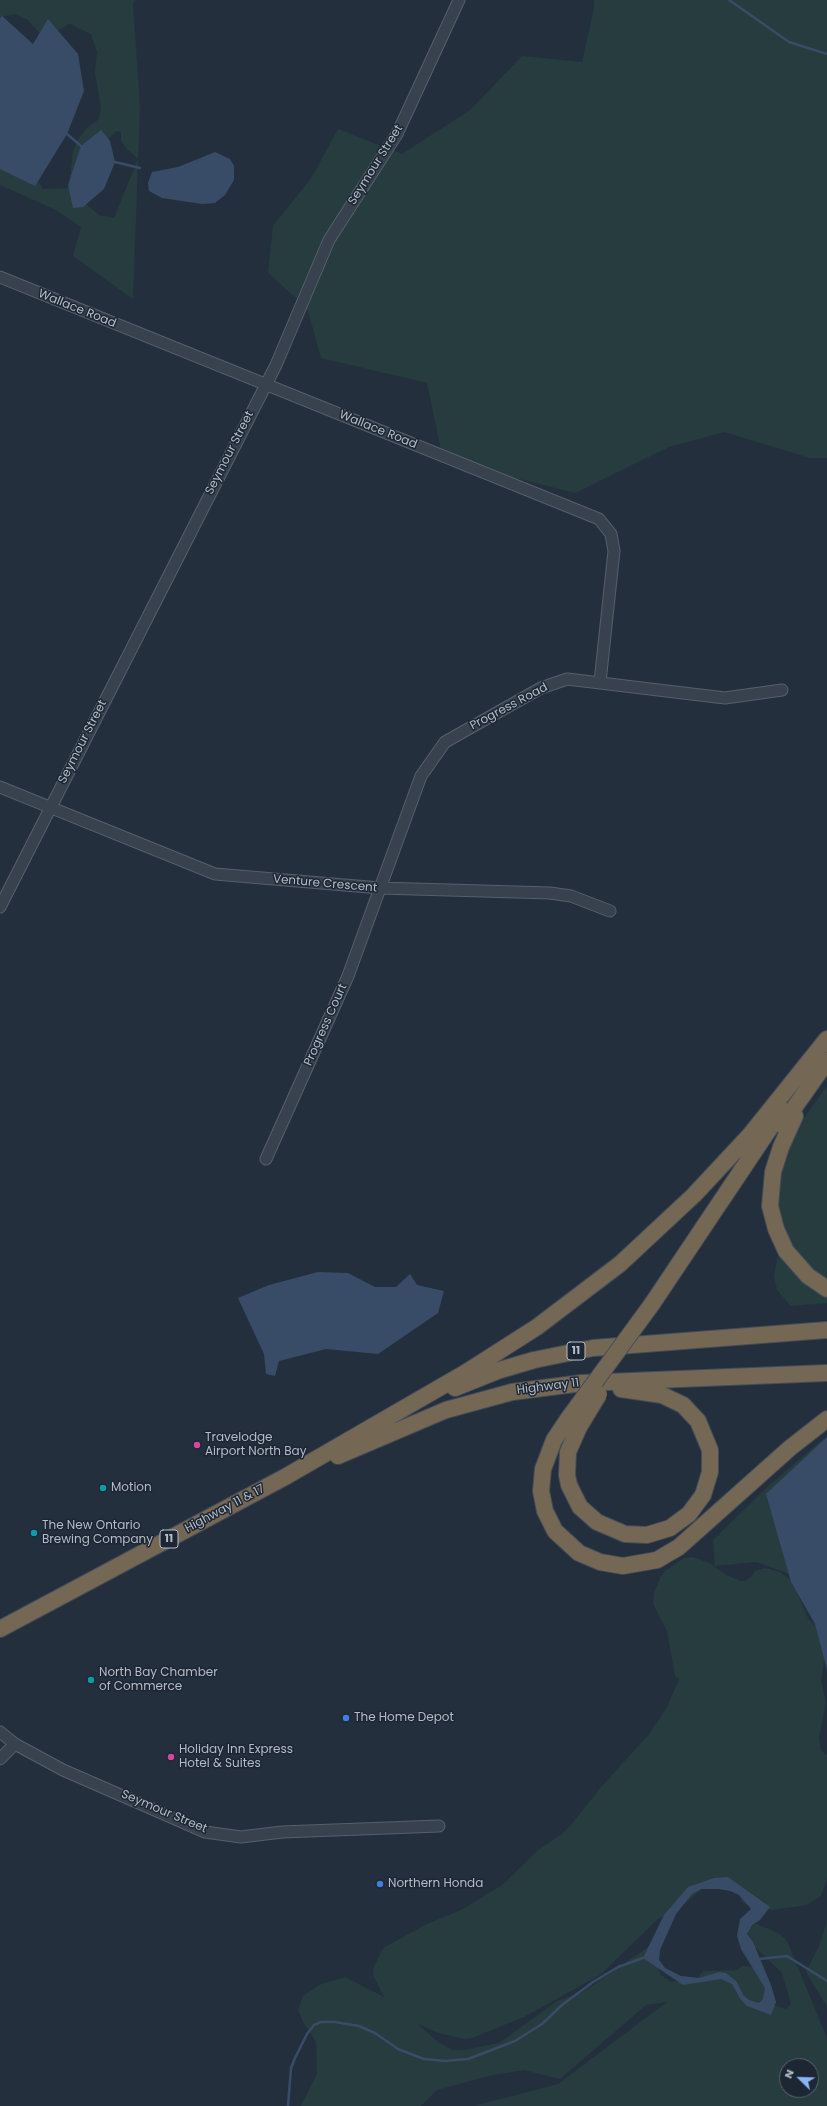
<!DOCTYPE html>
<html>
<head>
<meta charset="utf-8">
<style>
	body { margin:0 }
	#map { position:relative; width:827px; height:2106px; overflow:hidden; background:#242f3e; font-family:Poppins,sans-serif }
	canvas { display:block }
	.north { position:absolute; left:779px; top:2058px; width:40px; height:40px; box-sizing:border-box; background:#1d2633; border:1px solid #59626f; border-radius:50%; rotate:293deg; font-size:11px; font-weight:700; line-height:16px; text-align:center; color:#b4bcc9 }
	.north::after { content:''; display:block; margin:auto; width:14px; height:18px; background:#8ab4f8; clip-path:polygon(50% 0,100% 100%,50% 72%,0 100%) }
</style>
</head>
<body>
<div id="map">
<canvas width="827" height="2106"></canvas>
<div class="north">N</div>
</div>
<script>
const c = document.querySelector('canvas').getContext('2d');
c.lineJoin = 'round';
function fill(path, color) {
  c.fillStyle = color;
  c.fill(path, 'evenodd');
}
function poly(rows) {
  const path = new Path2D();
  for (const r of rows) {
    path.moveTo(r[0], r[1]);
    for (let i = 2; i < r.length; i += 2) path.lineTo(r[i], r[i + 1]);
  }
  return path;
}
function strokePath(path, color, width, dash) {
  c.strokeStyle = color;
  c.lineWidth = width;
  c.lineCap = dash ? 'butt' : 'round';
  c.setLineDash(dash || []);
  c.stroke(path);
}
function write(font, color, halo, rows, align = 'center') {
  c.font = font + ' Poppins,sans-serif';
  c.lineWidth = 3;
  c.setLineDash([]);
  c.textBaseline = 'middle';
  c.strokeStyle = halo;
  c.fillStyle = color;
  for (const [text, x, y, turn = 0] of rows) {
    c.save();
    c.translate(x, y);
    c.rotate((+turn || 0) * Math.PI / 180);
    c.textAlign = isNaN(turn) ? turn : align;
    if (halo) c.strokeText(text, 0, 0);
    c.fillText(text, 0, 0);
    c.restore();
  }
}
fill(poly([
	[0,0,135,0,133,3,140,106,133,299,73,256,81,227,56,210,0,185,0,153,32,172,43,189,69,188,73,151,78,139,87,128,99,119,101,107,95,73,97,52,91,34,70,24,44,38,28,20,15,14,0,17],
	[116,131,121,132,121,141,127,149,138,159,114,218,99,215,86,204,107,140],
	[594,0,827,0,827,458,810,458,724,432,669,447,575,493,443,460,427,383,321,358,308,311,296,298,268,273,273,226,312,177,338,129,402,154,470,110,522,56,582,62,594,8],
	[827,1086,827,1303,791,1306,777,1290,774,1276,782,1234,773,1170,774,1159],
	[823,1439,827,1441,792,1575,756,1562,715,1566,713,1540,764,1490],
	[692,1557,710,1563,726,1575,741,1581,745,1581,751,1577,755,1571,765,1568,780,1572,789,1579,796,1590,808,1618,816,1627,825,1655,821,1681,826,1702,819,1737,821,1750,827,1756,827,1879,821,1896,807,1905,773,1910,756,1908,742,1902,740,1894,712,1881,674,1912,658,1919,600,1975,524,2017,472,2038,464,2039,438,2033,418,2024,439,2043,453,2050,465,2050,499,2043,557,2001,581,1993,654,1943,654,1960,661,1975,670,1981,690,1983,695,1981,703,1971,736,1970,743,1966,752,1967,766,1978,775,2005,786,2009,791,2004,782,1973,754,1946,745,1927,750,1921,780,1934,787,1941,827,2038,827,2106,474,2106,558,2084,667,2002,646,2005,560,2079,524,2070,493,2075,437,2090,421,2106,301,2106,317,2074,316,2042,303,2022,298,2010,303,1996,319,1985,345,1977,384,1997,373,1975,374,1967,383,1948,427,1924,461,1910,502,1885,537,1851,559,1836,570,1826,602,1786,650,1733,667,1707,679,1679,675,1676,667,1631,653,1604,654,1593,660,1578,665,1571,684,1558],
	[787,2066,811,2066,811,2090,787,2090],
	[827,1922,827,2007,806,1972,819,1946]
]), '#263c3f');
fill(poly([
	[2,16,33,44,48,19,78,54,84,91,67,134,35,186,0,169,0,18],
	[101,130,110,141,115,162,104,189,83,207,73,208,68,185,81,146],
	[215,152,230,159,234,166,234,180,225,195,215,203,202,204,162,198,149,191,148,183,152,172,178,167],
	[318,1272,348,1273,375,1287,396,1287,410,1274,417,1285,444,1291,438,1313,378,1354,326,1349,279,1361,275,1376,266,1374,264,1354,238,1298,269,1285],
	[827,1437,827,1670,815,1624,791,1582,766,1494],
	[728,1877,770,1907,760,1920,752,1925,747,1934,753,1942,771,1985,776,2002,771,2015,747,2006,741,2000,732,1984,721,1979,683,1985,643,1958,664,1915,688,1887,714,1878],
	[701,1889,719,1889,730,1891,739,1895,751,1909,740,1919,737,1936,741,1949,765,1988,763,1999,759,2003,749,2000,743,1995,737,1982,726,1973,719,1972,699,1978,681,1976,665,1968,659,1960,660,1950,676,1914,692,1894]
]), '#394c67');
strokePath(poly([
	[729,0,789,42,827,54],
	[67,134,81,146],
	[115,162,140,168],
	[759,1959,787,1956,827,1981],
	[288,2106,291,2068,295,2058,307,2034,314,2025,321,2022,335,2022,359,2026,375,2033,398,2049,424,2059,445,2061,468,2059,515,2041,542,2024,562,2005,593,1982,618,1967,643,1958]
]), '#394c67', 2.5);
const minor = poly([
	[0,277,599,519,611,534,614,551,600,682],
	[0,787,215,874,380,888,550,893,571,896,610,911],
	[0,907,276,365,329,240,397,134,459,0],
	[266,1159,348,976,421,776,445,742,541,688,567,679,725,698,782,690],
	[0,1732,15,1744,63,1770,205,1832,241,1837,282,1832,439,1826],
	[0,1759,15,1744]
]);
const highway = poly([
	[795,1116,781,1147,773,1172,770,1206,776,1229,786,1251,808,1276,827,1289],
	[782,1125,827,1061],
	[652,1304,782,1110],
	[455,1388,500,1370,534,1360,593,1348,827,1330],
	[568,1419,554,1440,543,1469,541,1491,545,1511,555,1531,579,1553,600,1562,623,1566,657,1560,679,1547,790,1448,827,1419],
	[579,1427,568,1452,567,1475,569,1485,580,1507,597,1522,625,1534,647,1535,670,1528,689,1514,703,1495,710,1472,710,1450,698,1421,683,1405,662,1395,621,1389],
	[338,1456,446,1410,512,1392,582,1383,827,1373],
	[0,1629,285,1477,465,1373,537,1327,620,1264,694,1195,750,1135,827,1039]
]);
strokePath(minor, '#565f6c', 13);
strokePath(highway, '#434c59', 18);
strokePath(minor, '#38414e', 11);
strokePath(highway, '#746855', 16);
const highwayBridge = poly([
	[568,1419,652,1304],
	[579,1427,599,1394]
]);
strokePath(highwayBridge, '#434c59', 18, []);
strokePath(highwayBridge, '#746855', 16);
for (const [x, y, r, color] of [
	[197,1445,4,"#d1479c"],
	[103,1488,4,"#0f9aa8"],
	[34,1533,4,"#0f9aa8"],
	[91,1680,4,"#0f9aa8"],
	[346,1718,4,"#3f7fe0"],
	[171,1757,4,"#d1479c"],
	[380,1884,4,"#3f7fe0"]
]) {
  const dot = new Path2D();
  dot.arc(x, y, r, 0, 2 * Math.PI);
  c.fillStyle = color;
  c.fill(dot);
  strokePath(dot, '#1d2633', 1.5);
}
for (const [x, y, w] of [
	[576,1351,18],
	[169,1539,18]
]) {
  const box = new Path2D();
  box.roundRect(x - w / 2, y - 9, w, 18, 3);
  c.fillStyle = '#1d2633';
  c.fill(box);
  strokePath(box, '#b4bcc9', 1);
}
write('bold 11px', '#b4bcc9', null, [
	["11",576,1351],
	["11",169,1539]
]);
write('12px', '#b4bcc9', '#1d2633', [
	["Seymour Street",376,165,-58],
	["Wallace Road",77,309,22],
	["Wallace Road",378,430,22],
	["Seymour Street",230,453,-63],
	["Progress Road",509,707,-28],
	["Seymour Street",83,742,-63],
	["Venture Crescent",325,884,5],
	["Progress Court",326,1025,-66],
	["Highway 11",548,1387,-7],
	["Highway 11 & 17",225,1509,-28],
	["Seymour Street",164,1812,23]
]);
write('12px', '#b4bcc9', '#1d2633', [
	["Travelodge",205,1438],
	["Airport North Bay",205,1452],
	["Motion",111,1488],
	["The New Ontario",42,1526],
	["Brewing Company",42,1540],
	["North Bay Chamber",99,1673],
	["of Commerce",99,1687],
	["The Home Depot",354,1718],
	["Holiday Inn Express",179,1750],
	["Hotel & Suites",179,1764],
	["Northern Honda",388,1884]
], 'left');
</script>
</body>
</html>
